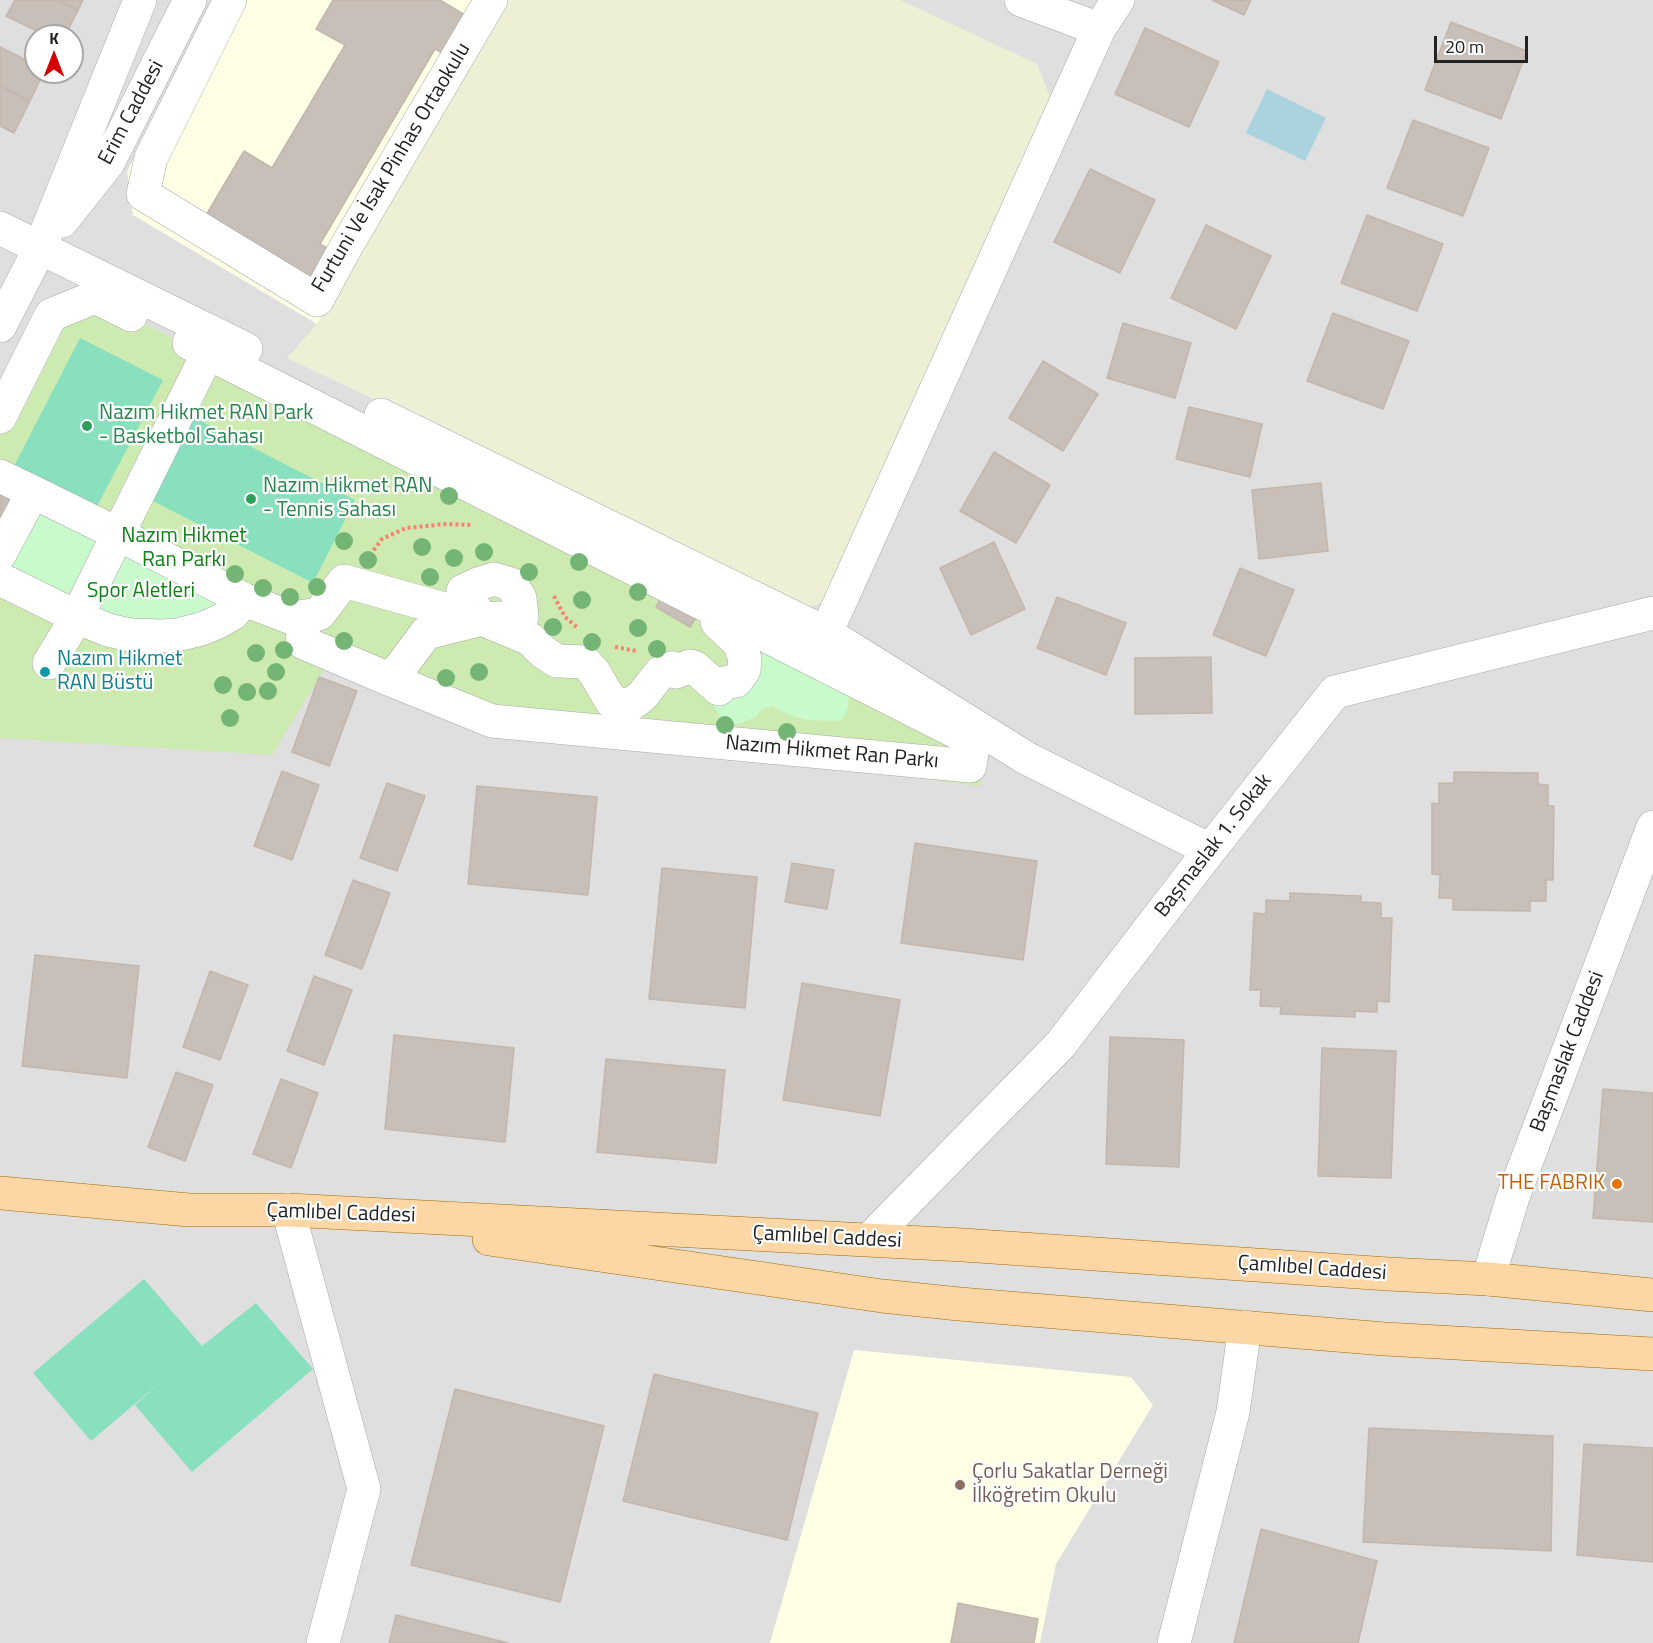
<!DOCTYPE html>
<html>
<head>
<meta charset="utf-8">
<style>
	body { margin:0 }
	#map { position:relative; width:1653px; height:1643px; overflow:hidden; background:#f2efe9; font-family:"Titillium Web",sans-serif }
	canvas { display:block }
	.north { position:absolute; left:24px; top:24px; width:60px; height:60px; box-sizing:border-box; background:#fff; border:2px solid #a7a7a7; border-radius:50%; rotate:0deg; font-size:16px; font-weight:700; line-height:24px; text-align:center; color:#222 }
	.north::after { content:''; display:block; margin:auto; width:21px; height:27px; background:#d40000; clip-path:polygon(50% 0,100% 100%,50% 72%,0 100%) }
	.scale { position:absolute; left:1434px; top:36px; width:94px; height:27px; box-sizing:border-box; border:3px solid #222; border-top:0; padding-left:8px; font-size:18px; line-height:21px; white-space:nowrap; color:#222; -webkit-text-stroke:4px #fff; paint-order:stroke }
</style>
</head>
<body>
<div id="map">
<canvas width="1653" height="1643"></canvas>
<div class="north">K</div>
<div class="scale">20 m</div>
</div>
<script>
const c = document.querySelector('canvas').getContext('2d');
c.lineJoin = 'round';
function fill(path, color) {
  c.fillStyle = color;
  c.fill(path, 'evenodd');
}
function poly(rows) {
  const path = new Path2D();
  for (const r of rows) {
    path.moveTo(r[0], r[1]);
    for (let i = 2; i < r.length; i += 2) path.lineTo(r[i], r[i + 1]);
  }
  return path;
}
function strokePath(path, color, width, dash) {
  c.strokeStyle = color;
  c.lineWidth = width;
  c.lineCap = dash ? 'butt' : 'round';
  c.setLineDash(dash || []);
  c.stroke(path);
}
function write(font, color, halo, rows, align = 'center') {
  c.font = font + ' "Titillium Web",sans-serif';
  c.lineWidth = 4.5;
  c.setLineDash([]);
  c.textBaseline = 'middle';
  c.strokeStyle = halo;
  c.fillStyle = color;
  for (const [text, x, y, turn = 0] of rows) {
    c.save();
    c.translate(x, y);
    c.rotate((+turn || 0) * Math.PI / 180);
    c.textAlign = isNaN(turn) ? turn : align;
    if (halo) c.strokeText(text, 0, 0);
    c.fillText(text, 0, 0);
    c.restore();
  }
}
fill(poly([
	[0,0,1653,0,1653,1643,0,1643],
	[36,36,72,36,72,72,36,72]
]), '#e0dfdf');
fill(poly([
	[212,0,502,0,317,324,133,215,127,172],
	[854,1350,1131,1377,1153,1405,1056,1564,1040,1643,770,1643]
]), '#ffffe5');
fill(poly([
	[502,0,900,0,1037,64,1051,99,844,593,811,607,287,358,317,324]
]), '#eef0d5');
fill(poly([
	[100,302,430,465,984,760,980,786,483,724,328,663,272,755,0,738,0,423,53,319]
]), '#cdebb0');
fill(poly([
	[36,499,105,533,69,606,0,571],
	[126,545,230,601,161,629,94,612],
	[752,643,849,695,848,708,843,718,838,721,831,721,807,720,789,715,772,706,762,709,756,717,737,724,729,722,721,718,711,701]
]), '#c8facc');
fill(poly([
	[80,338,163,380,93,514,11,472],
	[189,415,355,500,313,583,147,498],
	[144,1279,202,1346,256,1303,313,1369,192,1472,135,1405,163,1380,91,1441,33,1373]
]), '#88e0be');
fill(poly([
	[1267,89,1326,118,1305,161,1246,133]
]), '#aad3df');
const building = poly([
	[15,0,57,0,78,10,65,36,47,36,6,16,15,0],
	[57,0,83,0,78,10,57,0],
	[333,0,440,0,470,18,448,56,435,49,320,244,334,252,314,287,202,222,244,151,272,168,345,45,316,29,333,0],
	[1212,0,1251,0,1244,15,1212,0],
	[1451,22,1527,51,1501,119,1425,90,1451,22],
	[1145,28,1219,62,1189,127,1115,94,1145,28],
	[0,47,36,65,36,72,44,72,30,101,0,86,0,47],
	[0,86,30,101,14,133,0,126,0,86],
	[1413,120,1489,148,1463,216,1387,188,1413,120],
	[1090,169,1155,200,1120,273,1054,242,1090,169],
	[1367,215,1443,244,1417,311,1341,283,1367,215],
	[1206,225,1271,256,1236,329,1171,298,1206,225],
	[1333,313,1409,341,1383,409,1307,381,1333,313],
	[1123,323,1191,343,1175,398,1107,378,1123,323],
	[1043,361,1098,394,1063,451,1009,418,1043,361],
	[1189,407,1262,424,1250,477,1176,459,1189,407],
	[994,452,1050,485,1016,543,960,511,994,452],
	[0,480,20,491,0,537,0,480],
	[1321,483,1328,551,1259,559,1252,490,1321,483],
	[994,542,1025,609,971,635,940,568,994,542],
	[1240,568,1294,590,1266,656,1213,635,1240,568],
	[664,593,698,614,690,627,656,607,664,593],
	[1057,597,1126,623,1106,675,1037,648,1057,597],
	[1211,657,1212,713,1135,714,1135,658,1211,657],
	[319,677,357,691,329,766,292,752,319,677],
	[282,771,319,785,292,860,254,846,282,771],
	[1454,772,1538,773,1538,784,1548,785,1548,806,1554,806,1553,880,1546,880,1546,901,1530,901,1530,911,1453,910,1453,898,1439,898,1440,875,1432,874,1432,803,1439,804,1439,783,1454,783,1454,772],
	[387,783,425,796,397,871,360,858,387,783],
	[477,786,597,797,588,895,468,884,477,786],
	[915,843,1037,861,1023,960,901,943,915,843],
	[792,863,834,870,827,909,785,902,792,863],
	[662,868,757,877,745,1008,649,999,662,868],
	[353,880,390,893,362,969,325,955,353,880],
	[1290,893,1361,896,1361,902,1381,903,1381,918,1392,918,1389,1002,1377,1001,1377,1012,1355,1011,1355,1017,1280,1014,1281,1007,1260,1006,1261,990,1250,990,1254,913,1266,914,1266,900,1290,901,1290,893],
	[35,955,139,966,127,1078,22,1066,35,955],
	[210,971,248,985,220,1060,183,1047,210,971],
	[314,976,352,990,324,1065,287,1051,314,976],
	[802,983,900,1000,880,1116,783,1100,802,983],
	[394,1035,514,1048,505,1142,385,1129,394,1035],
	[1110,1037,1184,1040,1179,1167,1106,1164,1110,1037],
	[1322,1048,1396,1051,1391,1178,1318,1176,1322,1048],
	[606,1059,725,1070,716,1163,597,1152,606,1059],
	[176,1072,213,1085,185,1161,148,1147,176,1072],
	[281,1079,318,1093,291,1168,253,1154,281,1079],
	[1603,1089,1653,1093,1653,1222,1593,1218,1603,1089],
	[654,1374,818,1413,787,1540,623,1501,654,1374],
	[455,1389,604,1426,560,1602,411,1565,455,1389],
	[1369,1428,1553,1436,1551,1551,1363,1542,1369,1428],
	[1584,1444,1653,1448,1653,1562,1577,1555,1584,1444],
	[1261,1529,1377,1561,1358,1643,1234,1643,1261,1529],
	[958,1603,1038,1619,1034,1643,951,1643,958,1603],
	[396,1615,508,1643,389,1643,396,1615]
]);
fill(building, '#c7bfb8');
strokePath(building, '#c4b6ab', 1.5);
const minor = poly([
	[230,0,151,158,143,194,317,300,347,245,491,0],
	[1021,0,1099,29],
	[62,221,108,163,190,0],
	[0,228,246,349],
	[0,326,40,248,140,0],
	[208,353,974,741,970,766,492,721,391,680,426,633,482,619],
	[381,415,826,633,1026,758,1210,850],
	[0,417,51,315,95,297,131,315],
	[0,476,33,492,0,554],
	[33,492,118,534,245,600,232,614,218,622,201,629,177,635,163,636,130,635,108,630,77,617,118,534,143,484,208,353,189,343],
	[0,579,77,617,49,663],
	[245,600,292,618,319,614,344,581,480,619],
	[305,616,302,642,391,680],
	[482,619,463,591,478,584,494,579,511,584,520,598,522,617,482,619,530,639,543,652,557,661,585,662,594,672,611,701,623,705,633,703,642,696,661,672,672,668,676,672,690,666,694,667,719,689,723,683,736,681,744,670,745,659,739,643,717,622,718,616],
	[826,633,1099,29,1118,0],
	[288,1210,364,1489,323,1643],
	[870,1239,1061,1044,1210,850,1335,692,1653,613],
	[1488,1279,1513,1197,1653,827],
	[1174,1643,1233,1412,1245,1327]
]);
const major = poly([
	[0,1193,189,1210,288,1210,963,1245,1388,1274,1488,1279,1653,1295],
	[489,1239,882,1296,959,1304,1385,1339,1653,1354]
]);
strokePath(minor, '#a9a9a9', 34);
strokePath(major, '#a06b00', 34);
strokePath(poly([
	[370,555,382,539,406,528,446,524,472,525],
	[554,596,565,617,578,628],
	[615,647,637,651]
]), '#fa8072', 4, [3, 3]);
strokePath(minor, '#fff', 33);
strokePath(major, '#fcd6a4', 33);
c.fillStyle = '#74b475';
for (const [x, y] of [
	[449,496],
	[344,541],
	[422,547],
	[484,552],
	[454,558],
	[368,560],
	[579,562],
	[529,572],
	[235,574],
	[430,577],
	[317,587],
	[263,588],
	[638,592],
	[290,597],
	[582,600],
	[553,627],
	[638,628],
	[344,641],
	[592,642],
	[657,649],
	[284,650],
	[256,653],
	[276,672],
	[479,672],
	[446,678],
	[223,685],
	[268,691],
	[247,692],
	[230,718],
	[725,725],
	[787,732]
]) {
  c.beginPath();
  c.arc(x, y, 9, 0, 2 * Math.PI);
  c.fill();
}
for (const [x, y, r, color] of [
	[87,426,6,"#2e9e5b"],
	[251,499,6,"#2e9e5b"],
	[45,672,6,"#0f9aa8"],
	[1617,1184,6,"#e8710a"],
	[960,1485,6,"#8d6e63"]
]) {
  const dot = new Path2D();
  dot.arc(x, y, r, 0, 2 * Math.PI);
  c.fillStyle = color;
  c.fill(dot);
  strokePath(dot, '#fff', 2);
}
write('21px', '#222', '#fff', [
	["Erim Caddesi",132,113,-62],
	["Furtuni Ve İsak Pinhas Ortaokulu",392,168,-59],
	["Nazım Hikmet Ran Parkı",832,753,5],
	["Başmaslak 1. Sokak",1214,846,-52],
	["Başmaslak Caddesi",1568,1052,-69],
	["Çamlıbel Caddesi",341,1214,2],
	["Çamlıbel Caddesi",827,1238,3],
	["Çamlıbel Caddesi",1312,1269,4]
]);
write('21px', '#27864d', '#fff', [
	["Nazım Hikmet RAN Park",99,414],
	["- Basketbol Sahası",99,438],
	["Nazım Hikmet RAN",263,487],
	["- Tennis Sahası",263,511]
], 'left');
write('21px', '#0c8416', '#fff', [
	["Nazım Hikmet",184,537],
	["Ran Parkı",184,561],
	["Spor Aletleri",141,592]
]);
write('21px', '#0d838f', '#fff', [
	["Nazım Hikmet",57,660],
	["RAN Büstü",57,684]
], 'left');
write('21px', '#c56008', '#fff', [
	["THE FABRIK",1605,1184]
], 'right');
write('21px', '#785e54', '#fff', [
	["Çorlu Sakatlar Derneği",972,1473],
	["İlköğretim Okulu",972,1497]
], 'left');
</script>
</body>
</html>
